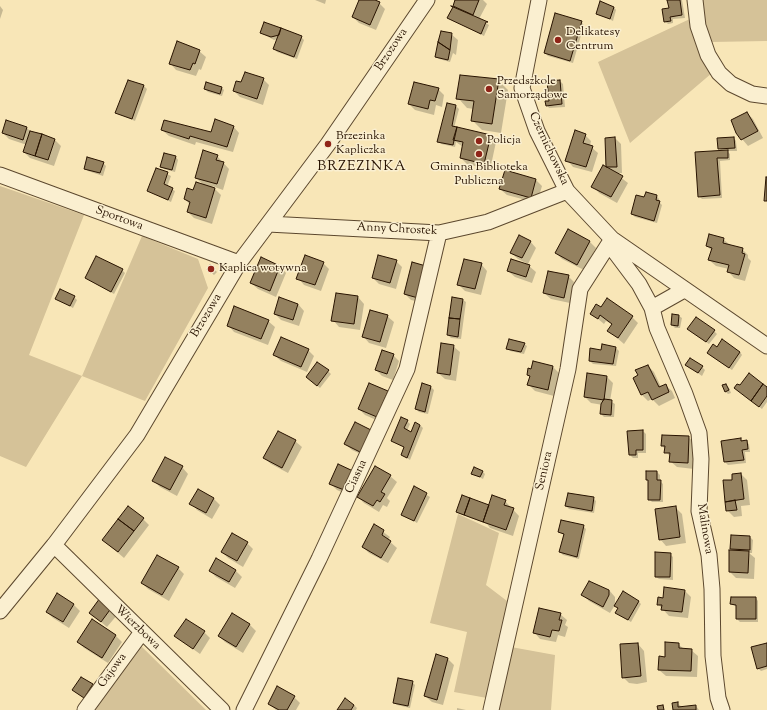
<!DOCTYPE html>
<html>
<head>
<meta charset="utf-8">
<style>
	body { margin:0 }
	canvas { display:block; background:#f8e6b7 }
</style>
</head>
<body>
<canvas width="767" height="710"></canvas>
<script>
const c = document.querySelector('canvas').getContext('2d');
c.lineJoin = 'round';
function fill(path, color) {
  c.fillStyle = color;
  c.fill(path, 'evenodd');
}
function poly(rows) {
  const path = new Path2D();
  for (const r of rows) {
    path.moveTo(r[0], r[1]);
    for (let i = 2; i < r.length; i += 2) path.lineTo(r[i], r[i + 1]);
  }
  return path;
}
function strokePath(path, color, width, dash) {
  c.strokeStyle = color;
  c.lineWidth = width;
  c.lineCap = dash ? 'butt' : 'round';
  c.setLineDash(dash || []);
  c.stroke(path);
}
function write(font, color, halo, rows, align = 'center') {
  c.font = font + ' "Sorts Mill Goudy",serif';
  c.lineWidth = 3;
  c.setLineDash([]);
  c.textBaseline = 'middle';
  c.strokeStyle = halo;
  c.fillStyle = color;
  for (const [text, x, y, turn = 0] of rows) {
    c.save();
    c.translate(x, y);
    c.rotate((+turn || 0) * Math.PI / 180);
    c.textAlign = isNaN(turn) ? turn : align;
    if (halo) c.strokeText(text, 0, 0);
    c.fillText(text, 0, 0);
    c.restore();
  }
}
fill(poly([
	[700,0,767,0,767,41,711,42],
	[692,18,712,73,630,143,598,62],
	[0,186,84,215,29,355,82,376,142,236,198,259,208,288,145,401,82,376,26,467,0,456],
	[458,514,499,533,486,585,511,604,487,698,454,692,467,632,430,623],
	[141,646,206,710,94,710],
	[511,647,555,655,551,710,497,710]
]), '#d5c298');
fill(poly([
	[315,0,326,0,325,4],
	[360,0,372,0,379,3,385,9,376,30,359,23,353,17],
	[456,0,483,0,487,4,479,19,489,25,484,36,449,18],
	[668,0,682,0,685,18,673,19,673,23,668,24,665,21,670,8],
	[0,6,3,10,0,19],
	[614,7,616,10,613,21,597,13],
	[581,22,584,25,573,63,548,56,545,53],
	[261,33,301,37,304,40,297,59,277,52,275,49,278,39,274,40],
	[451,34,458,40,456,55,453,53,450,62,439,59,436,57],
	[199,51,206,57,201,70,199,69,196,76,176,70,170,63],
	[263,79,269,85,263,105,240,97,234,91,242,83],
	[498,80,508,90,501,133,482,130,472,120,474,109,467,108,458,98],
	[128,81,144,86,147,89,135,121,116,113],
	[560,81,563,84,565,107,549,108,547,105],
	[221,87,224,90,222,96,208,92,205,89],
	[438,89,444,95,442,107,436,105,434,115,415,110,409,104],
	[456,106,459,109,454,128,490,136,496,142,490,170,467,164,461,158,463,147,456,142,455,147,441,144,439,141],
	[747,113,753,119,763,138,748,146,737,133],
	[233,126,239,133,233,152,196,142,195,145,169,136,162,130,211,133],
	[27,128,31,132,54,139,61,146,54,166,30,158,24,152,27,145,9,139,3,133],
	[585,135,591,141,590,146,598,153,592,172,573,167,567,160],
	[615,138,621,144,622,173,615,173,628,183,617,203,599,193,593,186,607,169,606,139],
	[734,138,736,141,737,151,727,151,730,154,730,160,720,161,722,198,702,199,699,196,696,153,722,151,719,148],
	[217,156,229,169,223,190,212,186,221,195,212,224,194,218,188,212,190,205,185,199,205,186,196,178],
	[176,157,178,160,175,172,164,169,161,166],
	[103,163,106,166,103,176,88,171,85,168],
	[156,169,171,176,167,187,175,191,171,202,148,191],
	[536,180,542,186,537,203,507,195,500,189],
	[657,196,659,199,659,202,662,205,657,223,635,217,632,214,645,198],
	[568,231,590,242,596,248,584,270,562,259,556,253],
	[723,239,730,245,742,249,748,255,748,258,751,261,745,281,734,278,728,271,729,269,716,266,709,260,712,251,707,246],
	[530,241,536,248,528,264,518,259,511,253],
	[262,259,280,266,286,273,276,297,258,289,251,283],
	[396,261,402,267,396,289,379,284,373,278],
	[323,263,329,269,321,291,304,285,298,278],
	[413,263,424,303,411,300,405,294],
	[481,264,487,271,481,295,465,291,458,284],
	[529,266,536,272,532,283,515,277,508,271],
	[214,269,217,272,214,275,208,270],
	[122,270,125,273,114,294,86,278],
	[568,276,574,282,570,303,551,299,544,293],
	[74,297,77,300,73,308,56,299],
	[358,297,364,304,360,330,339,327,333,320],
	[463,300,466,302,461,339,451,338,448,335],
	[298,304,304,311,299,326,281,320,275,314],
	[591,313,632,317,638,323,624,344,609,331,613,325,606,321,604,324],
	[387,316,394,322,386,348,369,343,363,336],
	[679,316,682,318,680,328,675,328,672,325],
	[268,321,275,327,268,345,234,332,228,325],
	[714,331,717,334,709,344,691,332],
	[524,344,527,346,524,354,510,351,508,348],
	[453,346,460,352,456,381,445,379,438,373],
	[616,348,619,351,616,366,593,364,590,361,601,351],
	[717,348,740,352,742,355,732,370,711,356],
	[308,350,314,356,307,372,281,361,274,355],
	[393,355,399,361,393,380,382,376,376,370],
	[534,362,553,367,559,373,554,396,535,391,529,385,530,378,528,375,532,370],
	[686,365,702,367,705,370,702,376],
	[648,366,654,372,661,387,665,385,672,391,675,398,659,406,652,399,648,401,642,395,634,378],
	[328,371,331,374,320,388,310,380],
	[607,377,613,383,610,401,615,404,614,417,604,417,601,414,603,405,591,403,585,397],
	[726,385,729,388,731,393,728,394,725,391],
	[431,387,434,390,428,414,419,412,416,409],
	[735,388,767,388,767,402,762,409],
	[387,392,394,398,383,423,365,415,359,409],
	[407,421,410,424,407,431,411,433,420,425,423,428,410,460,402,455,405,448,392,441],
	[355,423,369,458,352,450,345,444],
	[643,431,646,434,646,453,638,453,638,458,633,458,630,455],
	[278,432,295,441,302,447,288,473,271,464,264,458],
	[688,437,695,443,694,469,677,467,670,461,670,457,662,445],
	[740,439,749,444,750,452,745,452,746,463,728,465,725,462,722,442],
	[339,465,350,496,337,490,331,484],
	[182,467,188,474,177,496,160,487,154,481],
	[482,471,485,474,483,479,473,474],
	[657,472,660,475,660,481,663,484,663,502,652,502,649,499,649,482,647,479],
	[741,474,747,480,750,505,741,506,742,516,734,517,727,510,733,480],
	[390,476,397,482,387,498,390,501,387,507,383,505,379,512,364,503,358,497],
	[415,488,430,497,417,523,402,514],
	[199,490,214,499,220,505,212,519,197,510,191,503],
	[593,498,596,501,594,513,569,509,566,506],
	[505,501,519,516,513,536,490,528,487,524,460,514,457,512,489,506],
	[675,507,682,514,686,543,666,546,660,539],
	[143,519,149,525,124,558,103,540],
	[375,526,390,537,388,540,397,548,388,563,369,553,363,547],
	[583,526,586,529,579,559,563,555,560,552,564,535,559,532],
	[750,537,753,540,752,553,749,553,755,558,754,579,736,578,730,572,733,551,731,549],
	[247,543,253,549,243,567,228,558,222,552],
	[670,554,673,557,673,580,659,579,656,577],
	[178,568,184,574,169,601,148,589,142,583],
	[235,570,242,577,235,588,216,577,210,571],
	[609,590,615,597,615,605,610,613,589,601,583,595],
	[685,591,691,597,688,618,669,616,658,604,664,599],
	[57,595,74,605,80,611,69,628,53,618,47,612],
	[756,598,758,601,758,622,740,622,737,619,737,607,731,604],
	[100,599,118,614,107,627,90,613],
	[638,601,641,604,631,622,619,615,619,609,615,605],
	[232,614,250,625,256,631,243,653,225,642,219,636],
	[560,614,567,620,565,625,568,627,565,637,558,635,556,642,540,639,534,632],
	[92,621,116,636,122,642,108,663,84,648,78,642],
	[204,632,210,638,200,654,175,636],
	[638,644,644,651,647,682,637,684,629,683,623,677],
	[678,644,684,649,691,650,698,656,697,677,666,676,659,670,660,657,666,658],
	[767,644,767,669,761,671,758,668],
	[436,656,448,659,454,665,443,705,432,702,425,696],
	[412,682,415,685,410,708,397,705,394,703],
	[92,685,95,688,87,700,73,690],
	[294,697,300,703,296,710,276,710,269,704],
	[345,700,354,705,357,708,356,710,339,710],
	[677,703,682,707,696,706,699,710,674,710],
	[457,708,466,710,457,710]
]), '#0003');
const building = poly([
	[359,0,375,0,380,2,370,25,352,17,359,0],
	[455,0,479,0,473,15,453,6,455,0],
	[667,0,680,0,682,15,670,17,671,21,664,22,662,9,669,8,667,0],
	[600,1,614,7,610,19,596,14,600,1],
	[451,6,488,22,486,22,481,34,447,18,453,7,451,6],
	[555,13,582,21,570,61,544,53,555,13],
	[264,22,281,28,279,35,271,37,260,33,264,22],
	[281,28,302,36,294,57,273,49,281,28],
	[441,31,452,33,450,50,438,42,441,31],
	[177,41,200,50,195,64,193,63,190,70,169,64,177,41],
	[438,42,450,50,448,60,435,57,438,42],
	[245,72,264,78,257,99,233,91,236,81,241,82,245,72],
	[460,75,499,79,492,124,471,121,474,101,456,99,460,75],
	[128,80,144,85,132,119,115,113,128,80],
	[560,80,562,104,546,106,545,101,549,101,547,81,560,80],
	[206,82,222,87,220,94,204,89,206,82],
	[414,82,439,88,435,101,430,100,428,109,408,104,414,82],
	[447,103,456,105,452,126,457,127,453,145,437,142,447,103],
	[747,112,758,131,741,140,736,133,731,120,747,112],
	[215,119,234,126,227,147,190,136,189,139,161,130,164,120,211,132,215,119],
	[6,120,27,127,23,140,2,133,6,120],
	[457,127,491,135,484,164,460,158,463,142,453,140,457,127],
	[575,130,586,134,583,143,593,146,586,167,565,161,575,130],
	[30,131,42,134,35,156,23,152,30,131],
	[42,134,55,139,48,160,35,156,42,134],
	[615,137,617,167,606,167,605,138,615,137],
	[734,137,735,148,718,149,717,138,734,137],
	[203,150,218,155,216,160,224,162,217,184,195,178,203,150],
	[728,150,728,158,717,158,720,195,698,197,695,152,728,150],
	[164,153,176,156,172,170,160,167,164,153],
	[87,157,104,162,100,173,84,169,87,157],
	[603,165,623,176,611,197,591,187,603,165],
	[156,168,168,172,164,184,173,188,168,200,147,191,156,168],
	[505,170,536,179,531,198,499,189,505,170],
	[766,177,767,177,767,201,764,201,766,177],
	[196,182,215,188,206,218,187,212,190,202,184,199,187,188,193,190,196,182],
	[646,192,657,195,656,200,660,201,654,221,631,214,636,195,644,197,646,192],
	[568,229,590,241,577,265,555,253,568,229],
	[709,234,724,238,723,243,743,248,742,253,745,254,739,275,727,272,729,265,708,260,712,248,706,246,709,234],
	[519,235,531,241,522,258,510,253,519,235],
	[305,255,324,262,315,285,296,279,305,255],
	[378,255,397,260,390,283,372,278,378,255],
	[96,256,123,269,111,292,85,278,96,256],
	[261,257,280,266,270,291,250,283,261,257],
	[464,259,482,263,475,289,457,285,464,259],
	[511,259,530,265,526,277,507,271,511,259],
	[412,262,426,266,418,298,404,294,412,262],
	[210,265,215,268,211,273,207,270,210,265],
	[548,271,569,275,564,298,543,293,548,271],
	[60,289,75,296,70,306,55,299,60,289],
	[336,293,358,296,354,324,331,321,336,293],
	[279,297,298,304,293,320,274,314,279,297],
	[452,297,463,299,460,319,449,318,452,297],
	[607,298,633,316,618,338,607,331,612,324,600,315,598,319,590,314,596,304,601,307,607,298],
	[234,306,269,320,261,339,227,326,234,306],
	[370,310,388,315,380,342,362,337,370,310],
	[672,314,679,315,678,326,671,325,672,314],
	[696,317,715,330,706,342,687,329,696,317],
	[449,318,460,319,458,337,447,335,449,318],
	[281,337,309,349,301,367,273,355,281,337],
	[509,339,525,343,521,352,506,349,509,339],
	[722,339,740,352,729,368,707,353,713,344,717,347,722,339],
	[441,343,454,345,450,375,437,373,441,343],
	[602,344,616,347,613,364,589,361,590,348,601,350,602,344],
	[382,350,394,354,387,374,375,370,382,350],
	[690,358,703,366,698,373,685,365,690,358],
	[533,361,553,366,548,390,527,385,530,376,527,375,528,368,531,369,533,361],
	[317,362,329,370,317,386,306,377,317,362],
	[648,365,659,387,666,384,669,392,652,400,648,392,641,395,633,378,638,375,635,370,648,365],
	[587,373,607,376,604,400,584,397,587,373],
	[749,373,763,384,751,401,734,388,737,384,740,385,749,373],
	[369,383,388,391,377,417,358,409,369,383],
	[422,383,431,386,425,412,415,409,422,383],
	[726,384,729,390,725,392,722,385,726,384],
	[763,384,767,387,767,396,759,407,751,401,763,384],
	[604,399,612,400,611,415,600,414,601,404,604,399],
	[401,417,408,420,404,428,411,432,415,422,420,425,407,458,401,455,404,447,391,441,401,417],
	[355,422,373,431,362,453,344,444,355,422],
	[643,430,643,450,636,450,636,455,629,455,627,431,643,430],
	[278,431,296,440,282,468,263,458,278,431],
	[662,435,689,436,688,463,669,462,670,453,664,453,665,446,661,446,662,435],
	[741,438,741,441,747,440,748,449,742,450,744,460,724,462,721,441,741,438],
	[165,457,183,466,170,490,152,481,165,457],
	[338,464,353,471,344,490,329,484,338,464],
	[375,466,391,475,381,492,385,494,380,502,377,500,373,506,357,497,375,466],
	[474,467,483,471,480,477,471,474,474,467],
	[646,471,657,471,657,480,661,480,660,500,648,500,648,480,646,480,646,471],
	[741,473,744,499,725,502,723,480,732,480,732,474,741,473],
	[414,486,427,493,414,521,401,515,414,486],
	[198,489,214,498,206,513,189,504,198,489],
	[568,493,594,497,592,511,565,506,568,493],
	[462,495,470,498,464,515,456,512,462,495],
	[492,495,506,500,504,505,514,508,506,530,483,522,492,495],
	[470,498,489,505,483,522,464,515,470,498],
	[735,500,737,510,726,511,725,502,735,500],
	[128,506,144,518,134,531,118,519,128,506],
	[676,506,680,537,659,540,655,509,676,506],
	[118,519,134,531,118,552,102,540,118,519],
	[561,520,584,525,577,557,559,552,564,534,558,532,561,520],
	[374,524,384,530,382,535,391,541,381,558,362,547,374,524],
	[232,533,248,542,237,561,221,552,232,533],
	[731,535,750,536,750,550,730,549,731,535],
	[729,550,749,551,748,573,729,572,729,550],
	[655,552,671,553,670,577,655,577,655,552],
	[157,555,179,567,162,595,141,583,157,555],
	[216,558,236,570,229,582,209,571,216,558],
	[589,581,609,590,609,595,603,607,581,595,589,581],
	[664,587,685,590,682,612,661,610,662,605,657,605,658,597,663,598,664,587],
	[623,591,639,601,628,620,615,613,618,608,614,606,623,591],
	[57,593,74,604,63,622,46,612,57,593],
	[731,597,756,597,756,619,736,619,736,605,730,604,731,597],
	[100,598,112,607,101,622,89,613,100,598],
	[539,608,561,613,559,620,562,620,559,631,552,630,550,637,533,633,539,608],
	[232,613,250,624,236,647,218,636,232,613],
	[92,619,116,635,102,658,77,642,92,619],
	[186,619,205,631,193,649,174,636,186,619],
	[665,642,679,643,679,648,692,649,691,671,658,670,659,656,665,657,665,642],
	[638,643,641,676,622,678,620,644,638,643],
	[767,643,767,666,757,669,751,647,767,643],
	[436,654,448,658,437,700,424,696,436,654],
	[81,677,93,684,84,698,72,690,81,677],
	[398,678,413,681,408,706,393,703,398,678],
	[277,686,295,696,287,710,279,710,268,704,277,686],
	[345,698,354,705,351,710,337,710,345,698],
	[678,702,678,707,696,705,696,710,673,710,672,703,678,702],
	[663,705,664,710,658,710,657,706,663,705]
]);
fill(building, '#94815f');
strokePath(building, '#281300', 1);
const minor = poly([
	[539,0,522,88,537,131,567,191,612,239,767,346],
	[695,0,698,26,708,55,719,73,731,84,752,94,767,96],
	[0,175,239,263],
	[268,224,439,233,488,222,567,191],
	[612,239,615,252,639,284,652,308],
	[684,290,652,308,657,328,685,394,699,433,701,459,699,511,709,555,712,589,713,656,718,698,722,710],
	[54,545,222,710],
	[0,611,54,545,137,435,239,263,328,144,427,0],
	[85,710,142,632],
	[244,710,319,559,407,369,439,233],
	[491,710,568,369,580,289,612,239]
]);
strokePath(minor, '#5c482e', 17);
strokePath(minor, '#faefd0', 15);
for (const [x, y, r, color] of [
	[558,40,4,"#8f2418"],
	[489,89,4,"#8f2418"],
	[479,141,4,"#8f2418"],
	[328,144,4,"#8f2418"],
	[479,154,4,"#8f2418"],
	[211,269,4,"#8f2418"]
]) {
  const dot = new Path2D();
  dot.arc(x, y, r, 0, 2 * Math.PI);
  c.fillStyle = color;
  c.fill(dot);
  strokePath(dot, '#faefd0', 1.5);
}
write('12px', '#281300', '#faefd0', [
	["Delikatesy",566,33],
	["Centrum",566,47],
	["Przedszkole",497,82],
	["Samorządowe",497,96],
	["Brzezinka",336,137],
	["Kapliczka",336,151],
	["Policja",487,141],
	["Gminna Biblioteka",479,168,"center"],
	["Publiczna",479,182,"center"],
	["Kaplica wotywna",219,269]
], 'left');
write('12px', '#281300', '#faefd0', [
	["Brzozowa",392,50,-56],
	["Czernichowska",548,149,65],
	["Sportowa",119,219,20],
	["Anny Chrostek",397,230,3],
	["Brzozowa",207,316,-59],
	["Seniora",545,471,-77],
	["Ciasna",357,477,-65],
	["Malinowa",704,529,81],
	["Wierzbowa",137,628,44],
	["Gajowa",113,671,-54]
]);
c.letterSpacing = '1px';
write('14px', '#281300', '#faefd0', [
	["BRZEZINKA",362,168]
]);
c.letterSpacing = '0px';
</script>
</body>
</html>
